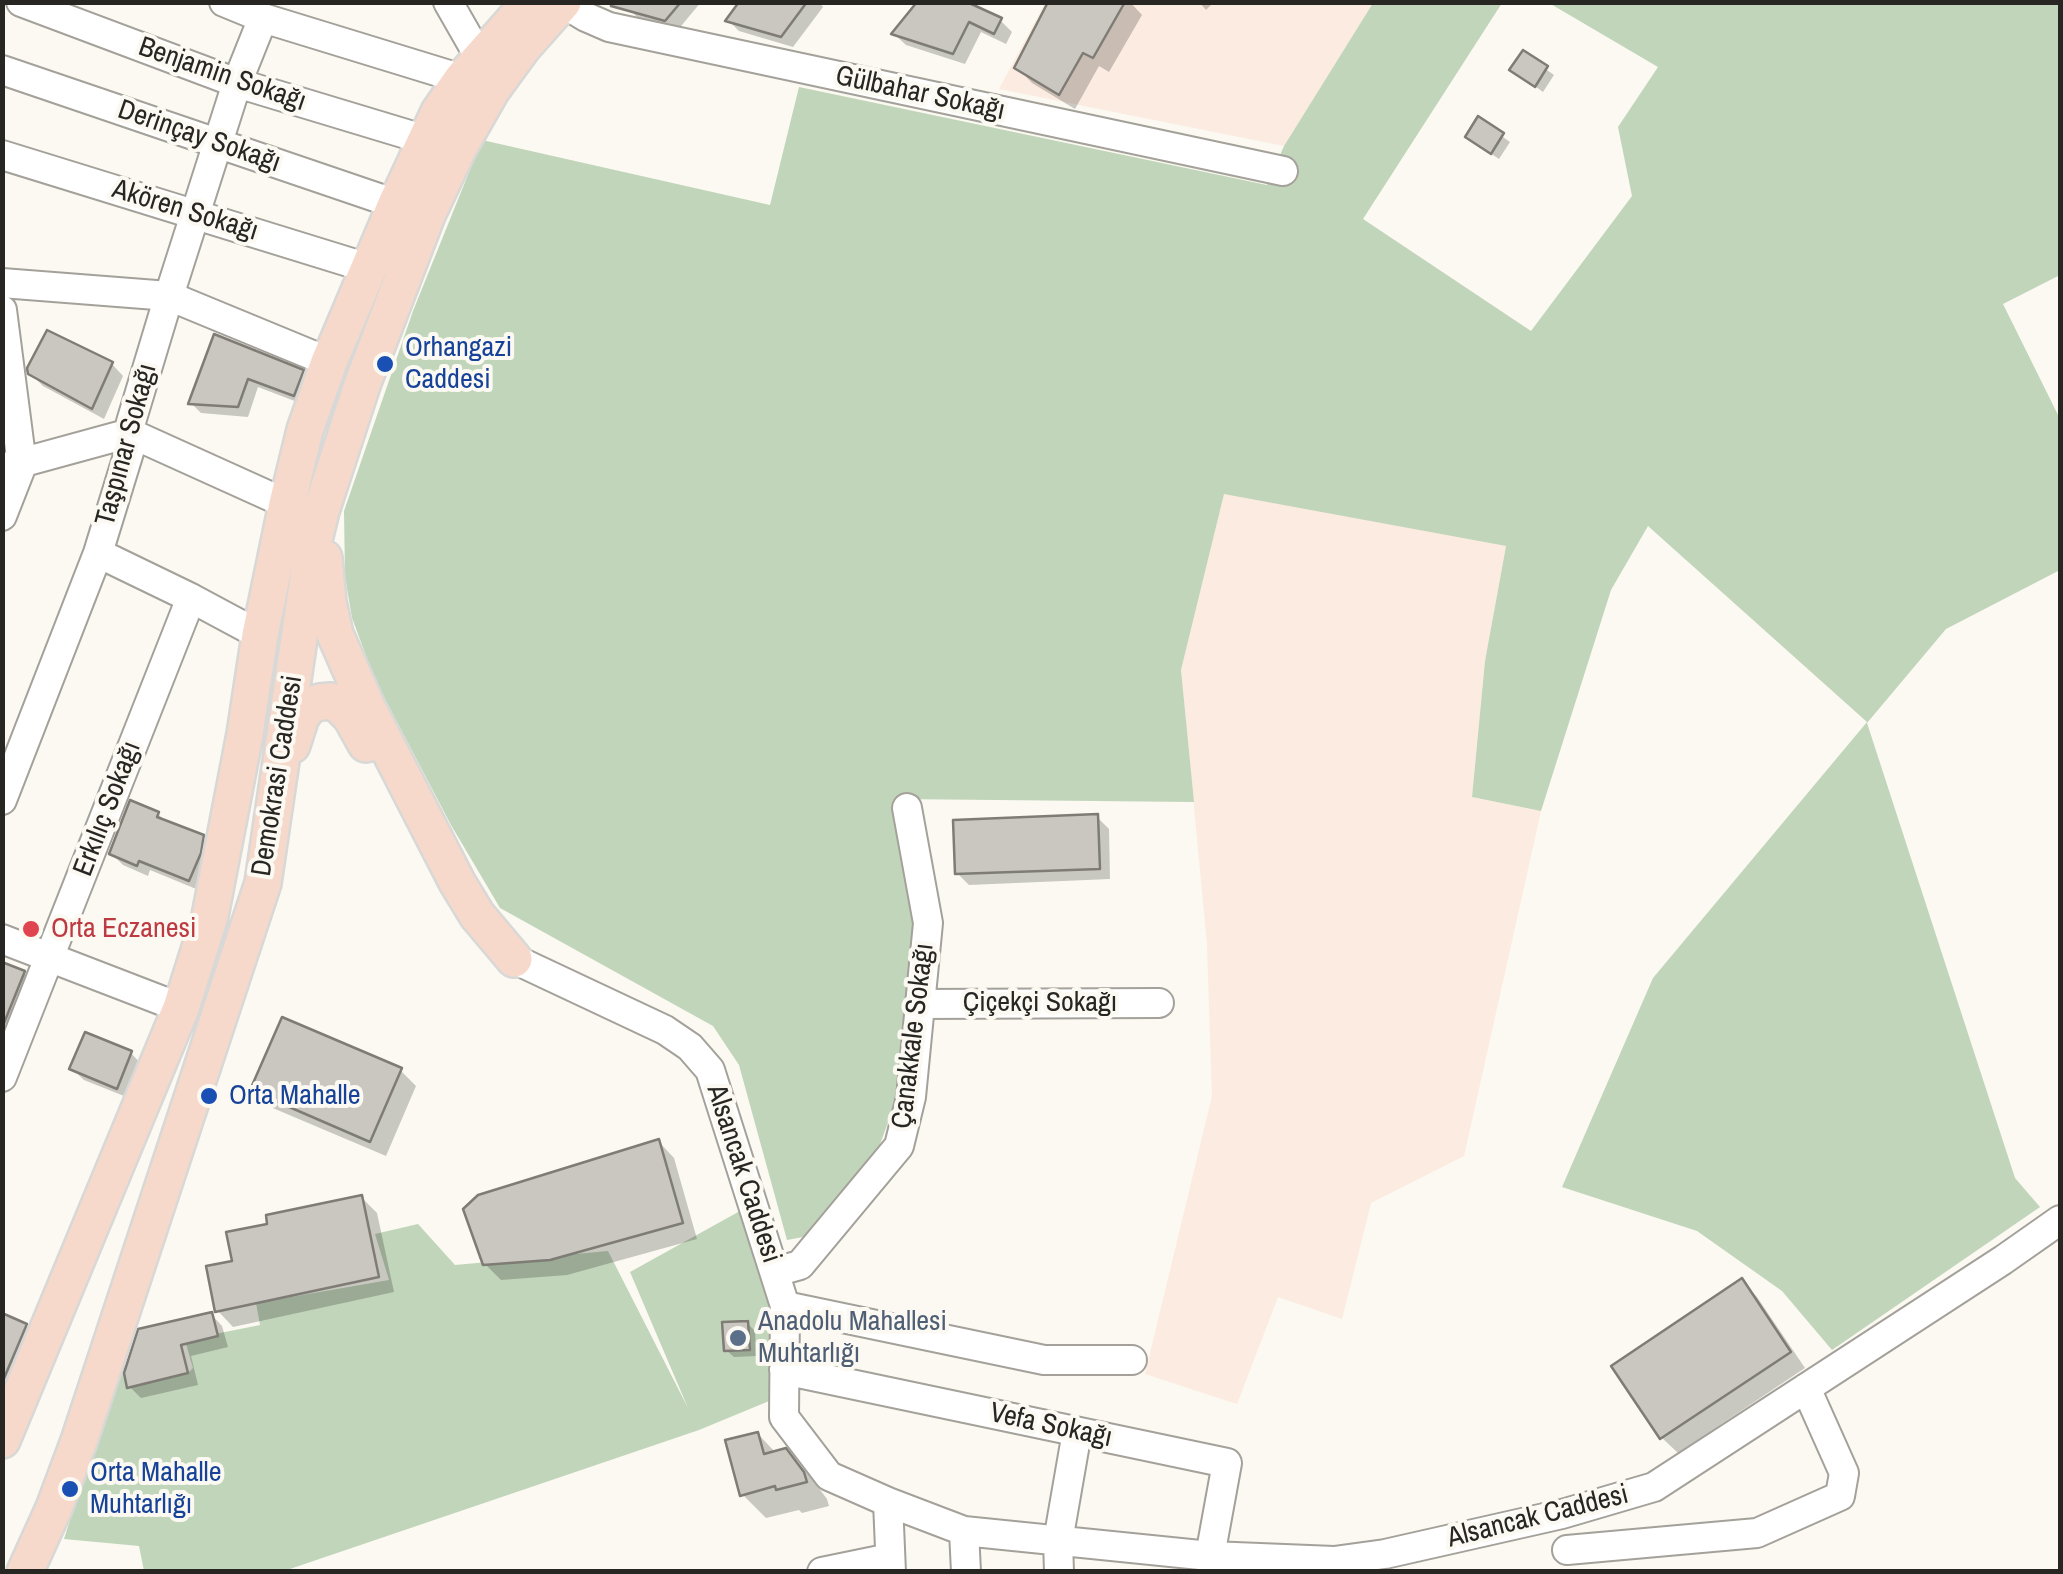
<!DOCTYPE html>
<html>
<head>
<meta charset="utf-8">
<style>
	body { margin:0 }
	#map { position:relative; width:2063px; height:1574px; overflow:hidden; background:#fbf9f1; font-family:"Archivo Narrow",sans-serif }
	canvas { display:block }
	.frame { position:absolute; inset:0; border:5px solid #272623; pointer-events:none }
</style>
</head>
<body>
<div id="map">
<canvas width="2063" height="1574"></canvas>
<div class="frame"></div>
</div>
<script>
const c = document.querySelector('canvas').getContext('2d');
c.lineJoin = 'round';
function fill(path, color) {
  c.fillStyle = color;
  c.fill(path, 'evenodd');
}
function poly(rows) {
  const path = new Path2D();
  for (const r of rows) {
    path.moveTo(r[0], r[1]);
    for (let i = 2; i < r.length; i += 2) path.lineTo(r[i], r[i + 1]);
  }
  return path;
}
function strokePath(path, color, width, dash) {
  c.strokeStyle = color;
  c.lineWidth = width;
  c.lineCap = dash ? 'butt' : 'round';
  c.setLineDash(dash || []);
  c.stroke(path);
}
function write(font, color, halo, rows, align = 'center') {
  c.font = font + ' "Archivo Narrow",sans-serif';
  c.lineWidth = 8;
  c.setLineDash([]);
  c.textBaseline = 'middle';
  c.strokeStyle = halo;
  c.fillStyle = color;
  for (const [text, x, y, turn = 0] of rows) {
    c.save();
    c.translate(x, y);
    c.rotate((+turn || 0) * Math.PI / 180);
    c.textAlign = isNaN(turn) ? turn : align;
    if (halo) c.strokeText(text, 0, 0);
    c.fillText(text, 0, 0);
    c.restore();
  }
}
fill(poly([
	[1045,3,1373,3,1284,146,999,89],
	[1224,493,1506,546,1485,661,1472,797,1541,811,1464,1156,1371,1203,1342,1319,1278,1297,1237,1404,1145,1374,1212,1096,1207,944,1181,670]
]), '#fcebe0');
fill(poly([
	[1373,3,1502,3,1363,219,1531,331,1632,196,1618,127,1658,67,1549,3,2060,3,2060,275,2003,304,2060,419,2060,570,1946,629,1867,723,2015,1178,2040,1207,1832,1350,1782,1291,1697,1231,1562,1187,1653,978,1867,722,1648,526,1611,590,1541,811,1472,797,1485,661,1506,546,1224,494,1181,670,1194,802,897,799,916,922,897,1098,879,1147,803,1237,787,1240,739,1065,713,1026,500,908,451,825,375,680,352,618,345,577,344,511,413,311,482,140,770,205,799,87,1267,185,1284,146],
	[749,1206,775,1310,774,1399,699,1430,284,1571,144,1571,139,1546,64,1539,123,1353,128,1388,188,1373,193,1368,185,1340,260,1325,256,1303,389,1280,375,1234,418,1224,455,1265,608,1251,688,1408,630,1272]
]), '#c1d5ba');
fill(poly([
	[638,2,701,2,677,31,642,22,631,11],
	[742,2,819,2,823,7,793,47,739,31,728,20],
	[920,2,1000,20,1012,32,1006,44,981,32,965,64,906,45,894,34],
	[1051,2,1130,2,1142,15,1109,72,1099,66,1075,109,1032,83,1017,67],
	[1199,2,1214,2,1206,10],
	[1523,53,1554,75,1543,92,1512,70],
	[1479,120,1510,142,1499,159,1475,143],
	[216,338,302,373,312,383,305,405,258,387,248,417,201,413,191,403],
	[112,364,123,376,104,419,43,386,30,373],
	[158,814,167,823,202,837,214,849,201,891,150,870,148,876,123,865,112,854],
	[1097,817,1109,829,1110,879,969,885,957,873],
	[2,965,24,973,39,989,2,1082],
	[131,1053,142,1065,129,1098,84,1080,72,1069],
	[400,1070,416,1086,386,1156,268,1106,253,1090],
	[659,1142,674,1158,697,1239,567,1275,501,1280,485,1264],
	[361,1197,377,1213,394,1292,233,1327,218,1311,235,1263,270,1226],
	[1742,1281,1757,1297,1805,1368,1678,1453,1662,1438,1614,1366],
	[211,1314,222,1326,228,1347,191,1356,198,1385,141,1398,130,1387],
	[2,1316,26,1326,37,1337,2,1400],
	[748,1324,755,1331,756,1356,734,1357,726,1350],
	[758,1434,776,1453,785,1451,809,1475,827,1499,829,1506,802,1513,799,1510,766,1518,742,1494]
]), '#0003');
const building = poly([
	[611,2,681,2,665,21,611,6,611,2],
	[739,2,807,2,781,37,725,21,739,2],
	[917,2,967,2,1002,18,994,34,969,22,953,54,891,34,917,2],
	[1048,2,1125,2,1093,58,1083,53,1059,95,1014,68,1048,2],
	[1523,50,1548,66,1535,87,1509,70,1523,50],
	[1478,116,1504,133,1491,154,1465,137,1478,116],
	[47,330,113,362,92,409,28,374,27,368,47,330],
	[214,334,304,370,294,396,248,379,238,407,188,404,214,334],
	[130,800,159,812,157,817,204,835,201,853,189,881,139,861,137,866,109,854,130,800],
	[1098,814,1100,869,955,874,953,820,1098,814],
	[2,962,25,971,2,1028,2,962],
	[282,1017,402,1068,370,1142,250,1090,282,1017],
	[85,1032,132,1051,117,1089,69,1069,85,1032],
	[659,1139,683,1223,550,1260,483,1265,463,1209,478,1195,659,1139],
	[362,1195,379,1277,215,1312,206,1266,232,1261,226,1232,267,1224,266,1215,362,1195],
	[1742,1278,1791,1352,1660,1439,1611,1366,1742,1278],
	[212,1312,218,1336,181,1345,188,1373,127,1388,124,1373,138,1329,212,1312],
	[2,1313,27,1324,2,1383,2,1313],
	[748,1321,750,1350,724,1351,722,1322,748,1321],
	[758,1432,764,1454,786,1448,804,1472,807,1482,776,1490,775,1486,740,1496,725,1440,758,1432]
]);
fill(building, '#cac7c0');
strokePath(building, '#7e7c75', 2.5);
const minor = poly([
	[21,2,237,83,426,140],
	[224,2,263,18,462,79],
	[448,2,480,58],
	[563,3,586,17,609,27,1283,171],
	[2,70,396,204],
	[2,155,368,268],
	[2,283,169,296,329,362],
	[2,310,22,465,2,516],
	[2,468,130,433,287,504],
	[98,553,191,598,260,635],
	[2,800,98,553,130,449,131,422,169,296,237,83,263,18],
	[2,939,181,1008],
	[514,959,665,1030,690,1047,710,1070,785,1306,784,1417,829,1476,888,1502,964,1531,1210,1556,1334,1561,1385,1554,1562,1514,1654,1487,2003,1260,2060,1220],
	[921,1004,1159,1003],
	[2,1077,191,598],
	[775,1272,800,1265,899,1146,911,1097,928,923,907,808],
	[785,1306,1044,1360,1132,1360],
	[784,1370,1227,1463,1210,1556],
	[888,1502,891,1572],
	[964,1531,966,1572],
	[1567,1550,1757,1533,1840,1496,1844,1473,1806,1388],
	[822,1572,890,1558],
	[1059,1572,1058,1541,1077,1432]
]);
const major = poly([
	[324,558,328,602,335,634,367,707,457,882,477,915,514,959],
	[292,745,301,717,309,706,320,702,331,701,340,706,351,717,366,744],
	[2,1440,181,1008,210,916,245,734,260,635,287,504,305,430,329,362,396,204,439,112,462,79,530,2],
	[25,1572,54,1508,79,1441,263,883,313,544,321,511,362,385,427,215,458,149,491,91,523,47,563,2]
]);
strokePath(minor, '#a4a19a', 32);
strokePath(major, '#d8d8d7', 40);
strokePath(minor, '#fff', 28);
strokePath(major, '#f6d9cb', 35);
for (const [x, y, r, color] of [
	[385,364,10,"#1a4fb4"],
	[31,929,10,"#e0444e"],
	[209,1096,10,"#1a4fb4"],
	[738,1338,10,"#5c6f8a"],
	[70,1489,10,"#1a4fb4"]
]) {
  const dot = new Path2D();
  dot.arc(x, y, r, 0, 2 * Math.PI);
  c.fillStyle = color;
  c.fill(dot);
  strokePath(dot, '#fbf9f1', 4);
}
write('28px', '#272623', '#fbf9f1', [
	["Benjamin Sokağı",222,75,19],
	["Gülbahar Sokağı",920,94,12],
	["Derinçay Sokağı",199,137,19],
	["Akören Sokağı",185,211,17],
	["Taşpınar Sokağı",127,445,-75],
	["Demokrasi Caddesi",278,776,-81],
	["Erkılıç Sokağı",108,809,-69],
	["Çiçekçi Sokağı",1040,1003],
	["Çanakkale Sokağı",914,1036,-83],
	["Alsancak Caddesi",743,1174,72],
	["Vefa Sokağı",1051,1426,12],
	["Alsancak Caddesi",1538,1517,-14]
]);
write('28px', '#164399', '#fbf9f1', [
	["Orhangazi",405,348],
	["Caddesi",405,380],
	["Orta Mahalle",229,1096],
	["Orta Mahalle",90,1473],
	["Muhtarlığı",90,1505]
], 'left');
write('28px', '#be3a42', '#fbf9f1', [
	["Orta Eczanesi",51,929]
], 'left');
write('28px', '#4e5e75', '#fbf9f1', [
	["Anadolu Mahallesi",758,1322],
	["Muhtarlığı",758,1354]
], 'left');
</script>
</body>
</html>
